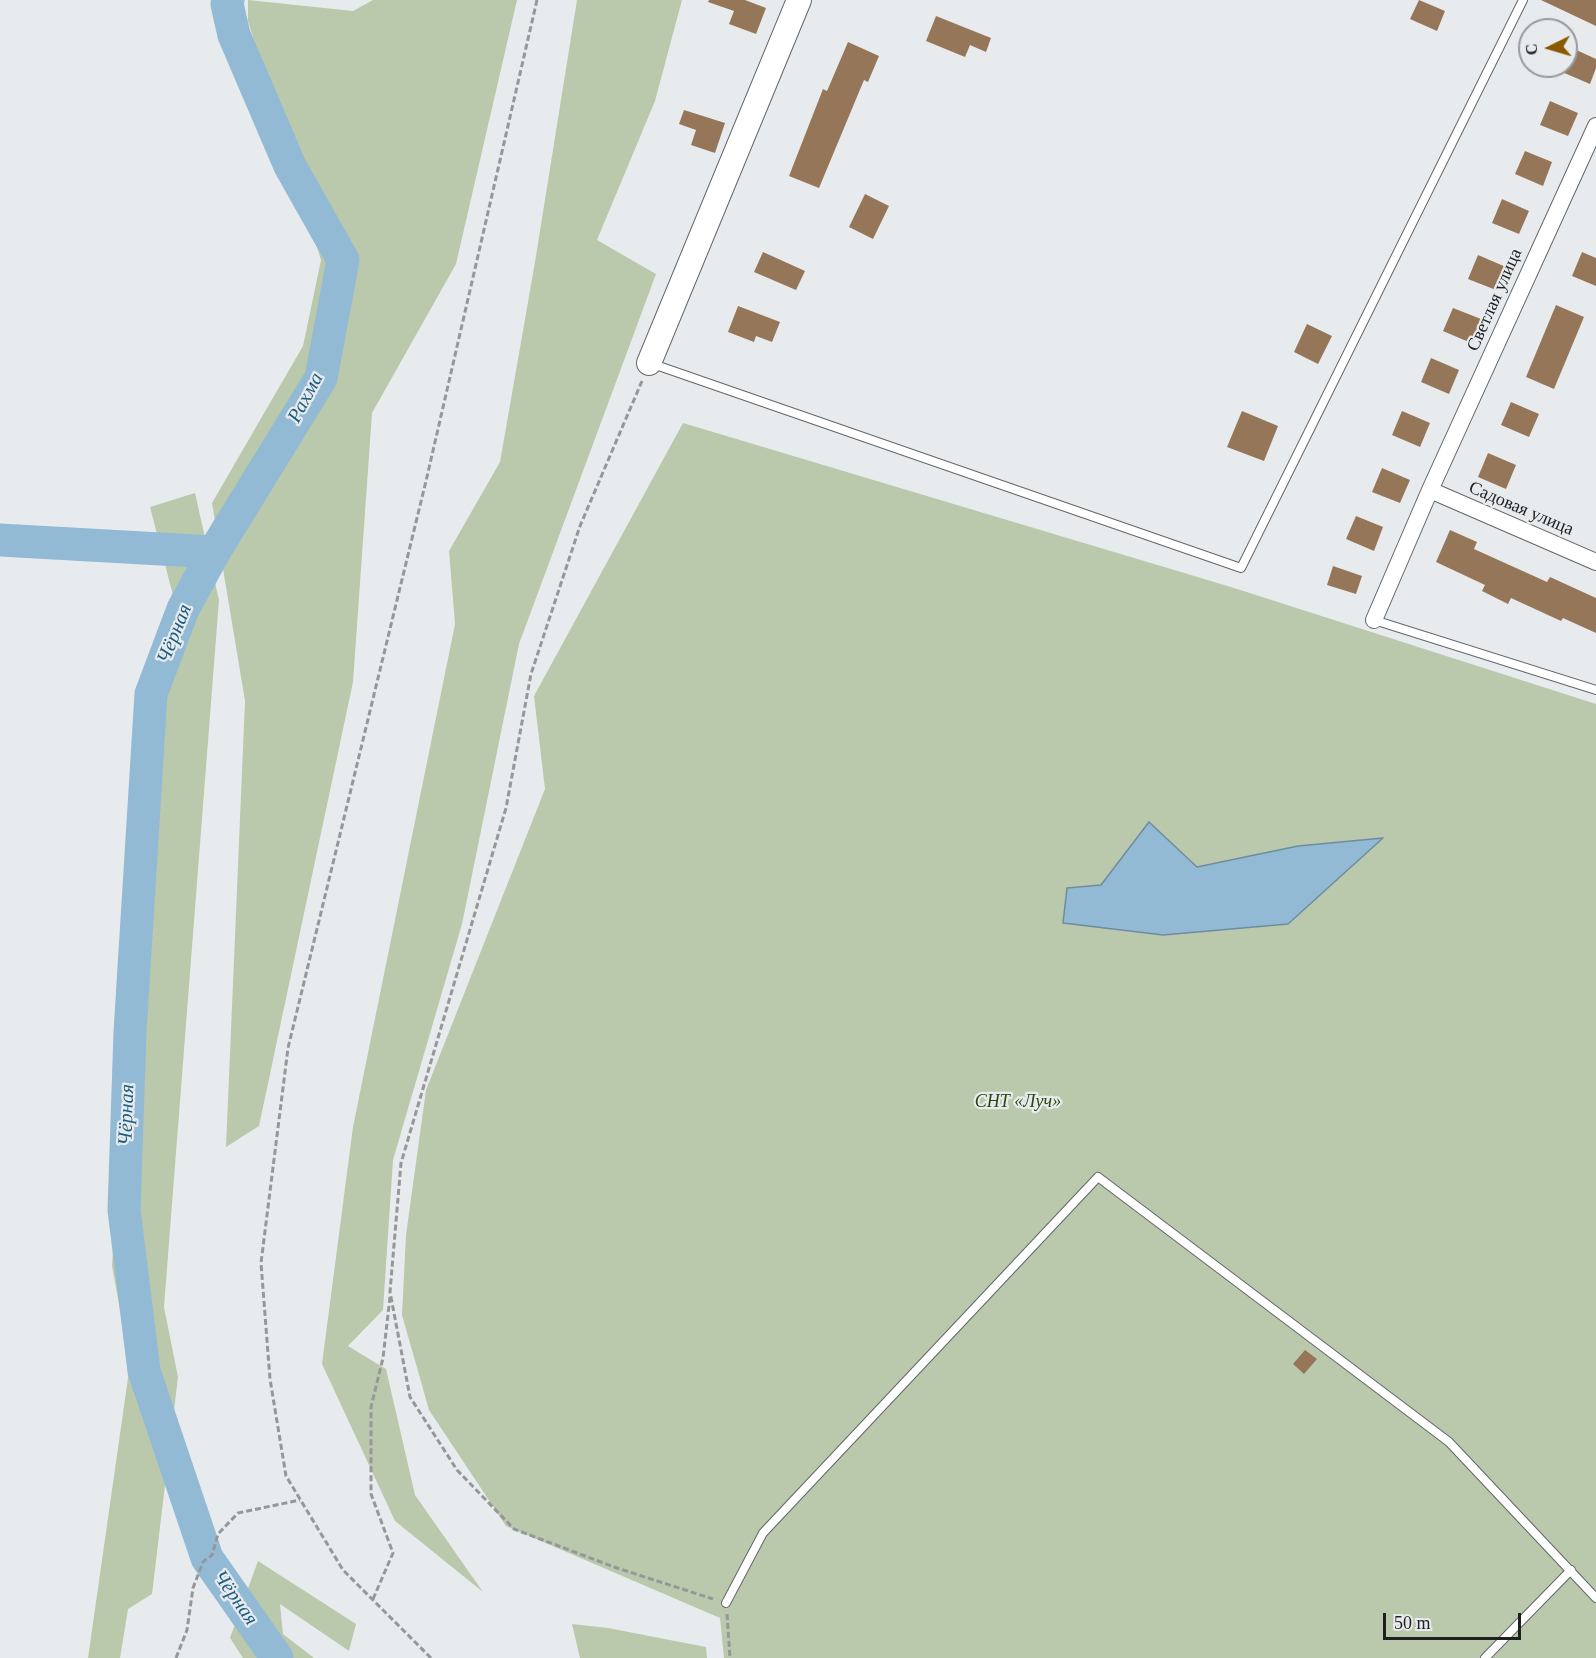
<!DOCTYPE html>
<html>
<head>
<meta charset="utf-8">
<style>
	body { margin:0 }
	#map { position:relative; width:1596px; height:1658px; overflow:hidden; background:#e8ebee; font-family:"Times New Roman",serif }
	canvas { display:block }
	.north { position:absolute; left:1518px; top:18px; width:60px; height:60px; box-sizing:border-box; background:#e8ebee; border:2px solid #97999c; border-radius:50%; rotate:265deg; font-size:16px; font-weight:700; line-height:24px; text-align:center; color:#1e1f20 }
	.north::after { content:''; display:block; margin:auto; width:21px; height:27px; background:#8a5900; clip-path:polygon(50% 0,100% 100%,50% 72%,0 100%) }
	.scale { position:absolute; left:1383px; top:1613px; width:138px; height:27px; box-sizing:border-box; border:3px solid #1e1f20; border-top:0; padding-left:8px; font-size:18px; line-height:21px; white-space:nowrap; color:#1e1f20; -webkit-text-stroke:4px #e8ebee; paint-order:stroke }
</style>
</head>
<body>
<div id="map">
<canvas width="1596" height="1658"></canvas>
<div class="north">С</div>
<div class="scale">50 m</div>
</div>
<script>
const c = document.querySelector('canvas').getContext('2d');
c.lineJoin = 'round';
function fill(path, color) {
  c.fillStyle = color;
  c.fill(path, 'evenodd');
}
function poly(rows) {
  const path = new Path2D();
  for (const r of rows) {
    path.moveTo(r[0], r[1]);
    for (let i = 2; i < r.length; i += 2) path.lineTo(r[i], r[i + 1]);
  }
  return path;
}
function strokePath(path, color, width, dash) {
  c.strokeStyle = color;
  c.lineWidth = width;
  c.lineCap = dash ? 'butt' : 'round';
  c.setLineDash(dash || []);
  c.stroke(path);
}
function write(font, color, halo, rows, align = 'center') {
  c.font = font + ' "Times New Roman",serif';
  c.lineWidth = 4.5;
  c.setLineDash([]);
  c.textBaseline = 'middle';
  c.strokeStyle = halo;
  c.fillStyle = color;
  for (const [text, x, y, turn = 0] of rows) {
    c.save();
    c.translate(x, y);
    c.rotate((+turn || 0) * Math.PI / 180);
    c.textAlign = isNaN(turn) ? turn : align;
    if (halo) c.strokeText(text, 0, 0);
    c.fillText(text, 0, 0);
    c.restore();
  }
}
fill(poly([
	[248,0,353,11,373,0,517,0,456,264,372,413,353,682,259,1126,226,1147,245,701,212,503,303,346,321,260,248,21],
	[577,0,682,0,655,101,597,240,656,274,519,644,462,924,393,1160,383,1310,348,1346,386,1369,415,1495,483,1592,395,1521,322,1364,353,1127,455,624,449,551,500,462,535,262],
	[683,423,1231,587,1596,704,1596,1658,724,1658,720,1618,506,1526,429,1410,402,1315,406,1235,426,1090,545,789,534,696],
	[195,493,219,600,164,1307,178,1377,152,1594,128,1609,120,1658,88,1658,130,1364,112,1266,122,1089,174,599,150,507],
	[258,1561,356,1624,349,1651,280,1604,283,1634,314,1658,243,1658,230,1638],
	[572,1624,608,1628,706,1647,707,1658,580,1658]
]), '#bac9ac');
const water = poly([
	[1149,822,1197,867,1298,846,1383,838,1288,924,1163,935,1063,923,1067,888,1101,885,1149,822]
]);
fill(water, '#92bad5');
strokePath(water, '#6f8c9f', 1.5);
strokePath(poly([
	[228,0,227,4,234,35,290,166,343,260,321,378,214,552,183,609,151,694,130,1032,124,1210,144,1371,207,1558,277,1658],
	[0,540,214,552]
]), '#92bad5', 33);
fill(poly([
	[709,0,745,0,766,8,756,34,729,24,734,11,708,2],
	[1419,0,1445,11,1437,31,1410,19],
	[1541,0,1596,0,1596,26],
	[936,16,991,38,986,52,970,45,965,57,926,41],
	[848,42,879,56,868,82,864,80,819,188,789,176,823,89,827,91],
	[1572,48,1596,59,1596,68,1590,84,1562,72,1566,66],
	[1550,101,1578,113,1568,136,1540,125],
	[684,110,725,123,715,153,691,145,696,130,679,124],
	[1525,151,1552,162,1543,186,1515,174],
	[865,194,889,206,873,239,849,227],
	[1502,199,1529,211,1519,234,1492,223],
	[763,252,805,271,796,290,754,272],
	[1582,252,1596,258,1596,286,1572,276],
	[1478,255,1506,267,1496,290,1468,279],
	[1556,305,1584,317,1554,389,1526,377],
	[738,306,780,322,772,342,756,336,754,342,728,332],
	[1453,308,1481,319,1471,343,1443,331],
	[1307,324,1332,336,1318,364,1294,352],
	[1431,358,1459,370,1449,394,1421,382],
	[1511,402,1539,414,1529,437,1501,425],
	[1242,411,1278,426,1264,461,1227,447],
	[1402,411,1430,423,1420,447,1392,435],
	[1488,453,1516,465,1506,489,1478,477],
	[1382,468,1410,480,1400,503,1372,492],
	[1356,516,1383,527,1374,551,1346,539],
	[1450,530,1477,542,1474,549,1547,582,1550,577,1596,598,1596,633,1563,618,1561,621,1511,598,1508,604,1482,591,1485,585,1436,562],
	[1333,566,1362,576,1356,594,1327,585],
	[1305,1350,1317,1359,1304,1374,1293,1364]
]), '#967659');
const lane = poly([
	[650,363,1241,568,1523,0],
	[1374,620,1596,690],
	[726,1603,763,1533,1098,1177,1449,1442,1596,1598],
	[1485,1658,1571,1570]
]);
const street = poly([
	[1430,490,1596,562],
	[1374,620,1430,490,1596,126]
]);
const secondary = poly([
	[649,363,799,0]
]);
strokePath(lane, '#636668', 10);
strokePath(street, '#636668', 18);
strokePath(secondary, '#636668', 26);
strokePath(poly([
	[642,381,580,526,531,674,506,808,401,1163,390,1292,410,1397,457,1470,514,1529,614,1567,713,1599],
	[373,1599,393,1553,371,1494,371,1407,383,1358,390,1297],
	[727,1614,730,1658],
	[176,1658,187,1630,193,1588,203,1562,212,1555,218,1534,238,1513,300,1500],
	[431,1658,343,1570,286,1476,270,1379,261,1263,288,1048,426,481,537,0]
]), '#959799', 3, [6, 3]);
strokePath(lane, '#fff', 8);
strokePath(street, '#fff', 16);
strokePath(secondary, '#fff', 24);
write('18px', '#1e1f20', '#e8ebee', [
	["Светлая улица",1495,300,-66],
	["Садовая улица",1521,509,23]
]);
write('italic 18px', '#2e4509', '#e8ebee', [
	["СНТ «Луч»",1018,1102]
]);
write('italic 20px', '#1b5c81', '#e8ebee', [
	["Рахма",306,398,-62],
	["Чёрная",175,634,-68],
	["Чёрная",127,1115,-88],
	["Чёрная",235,1598,55]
]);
</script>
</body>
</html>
